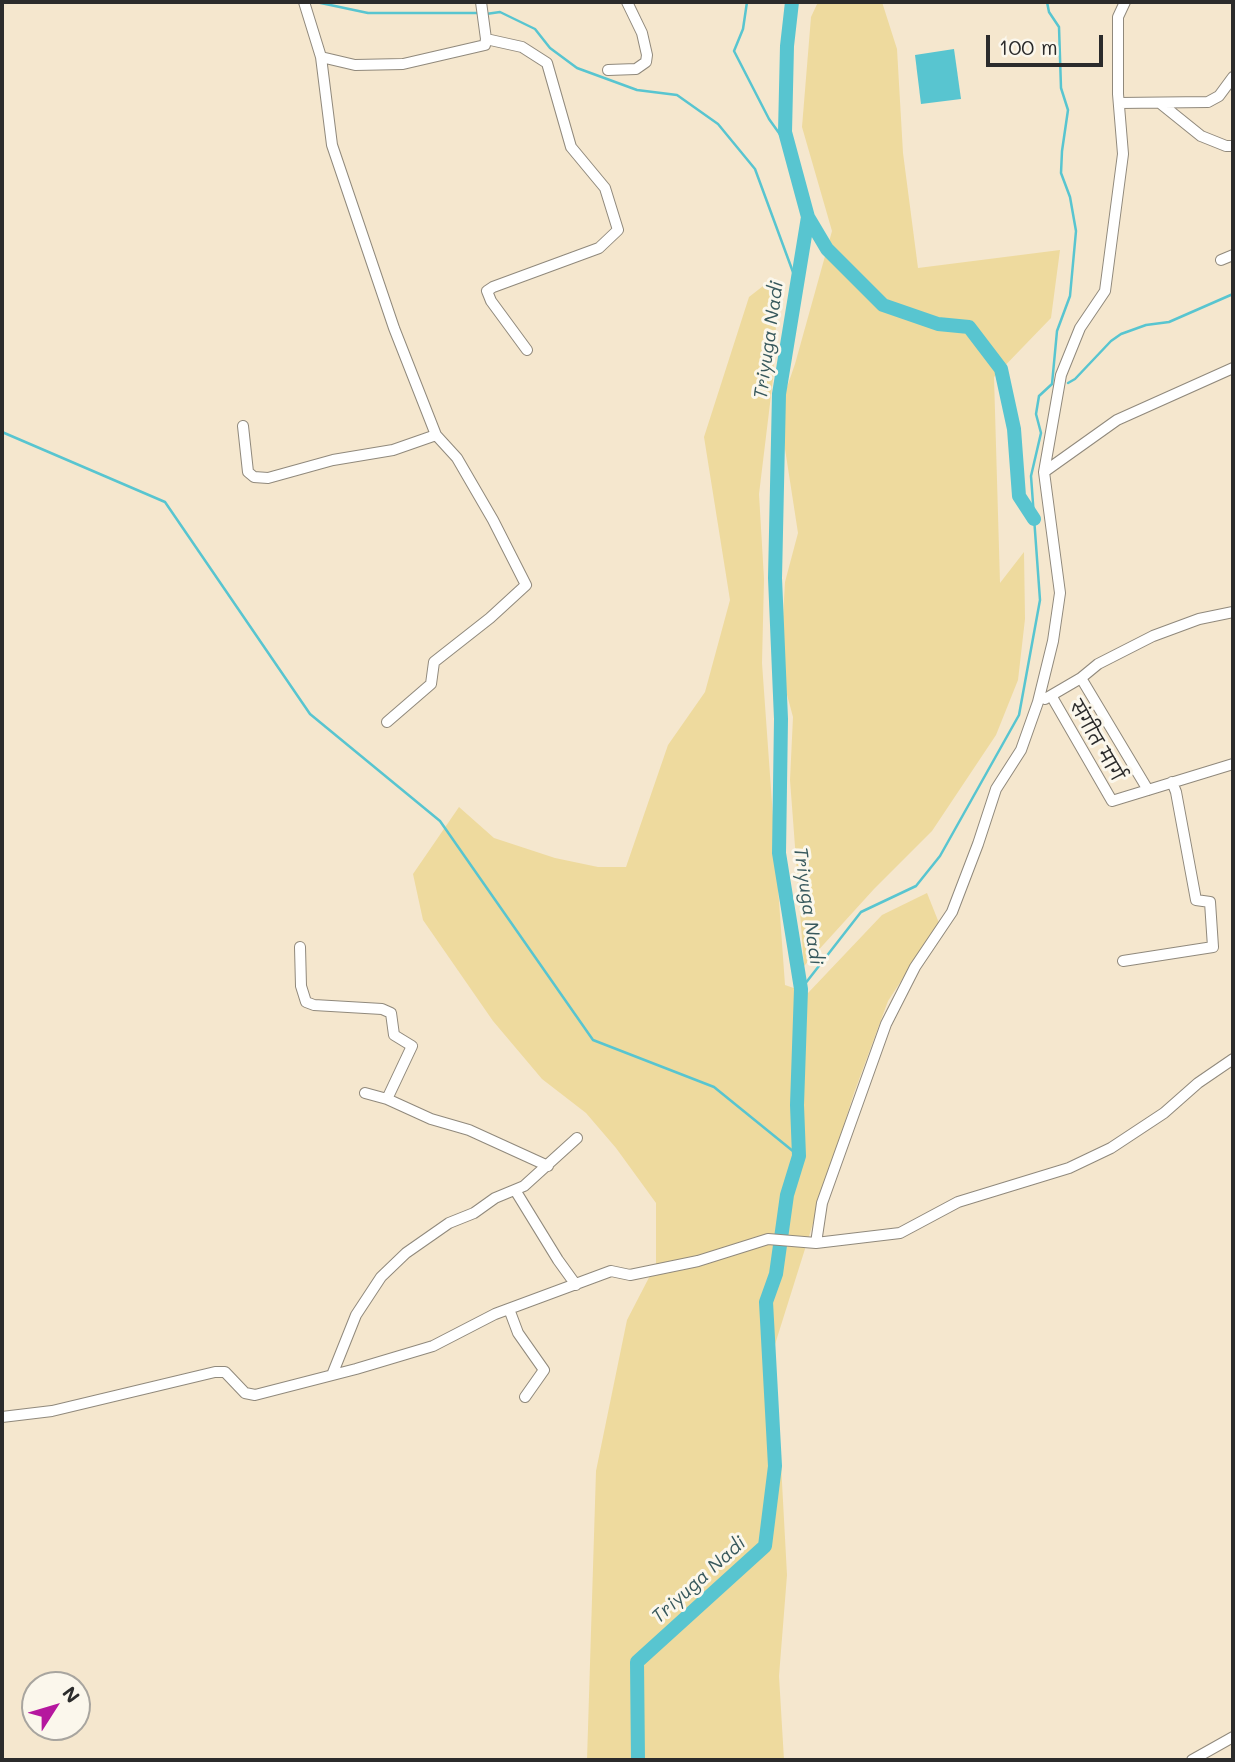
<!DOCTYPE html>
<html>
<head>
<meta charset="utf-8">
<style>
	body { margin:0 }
	#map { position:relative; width:1235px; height:1762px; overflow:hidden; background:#f5e7ce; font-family:Mali,sans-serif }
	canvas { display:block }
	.frame { position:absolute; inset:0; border:4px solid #2b2b2b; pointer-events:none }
	.north { position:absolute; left:21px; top:1671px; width:70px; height:70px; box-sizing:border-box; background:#fbf7ec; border:2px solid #a8a59f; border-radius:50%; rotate:53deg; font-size:19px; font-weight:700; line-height:28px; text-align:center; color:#2b2b2b }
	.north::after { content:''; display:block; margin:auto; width:24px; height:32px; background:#b5179e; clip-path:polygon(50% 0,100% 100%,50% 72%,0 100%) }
	.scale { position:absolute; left:986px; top:35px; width:117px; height:32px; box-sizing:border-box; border:4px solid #2b2b2b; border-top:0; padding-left:9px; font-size:21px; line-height:24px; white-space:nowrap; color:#2b2b2b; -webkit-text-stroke:5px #fbf7ec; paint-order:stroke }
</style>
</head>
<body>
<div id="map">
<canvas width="1235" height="1762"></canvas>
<div class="frame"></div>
<div class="north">N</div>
<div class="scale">100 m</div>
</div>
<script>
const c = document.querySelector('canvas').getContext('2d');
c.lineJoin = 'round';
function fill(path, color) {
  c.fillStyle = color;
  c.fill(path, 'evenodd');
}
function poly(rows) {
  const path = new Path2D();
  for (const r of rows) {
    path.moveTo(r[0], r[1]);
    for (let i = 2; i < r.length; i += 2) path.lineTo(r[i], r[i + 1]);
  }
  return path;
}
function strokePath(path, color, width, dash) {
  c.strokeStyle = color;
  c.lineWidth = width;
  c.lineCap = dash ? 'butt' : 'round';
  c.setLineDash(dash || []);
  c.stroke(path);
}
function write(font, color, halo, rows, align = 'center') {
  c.font = font + ' Mali,"Playpen Sans Deva",sans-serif';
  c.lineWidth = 6;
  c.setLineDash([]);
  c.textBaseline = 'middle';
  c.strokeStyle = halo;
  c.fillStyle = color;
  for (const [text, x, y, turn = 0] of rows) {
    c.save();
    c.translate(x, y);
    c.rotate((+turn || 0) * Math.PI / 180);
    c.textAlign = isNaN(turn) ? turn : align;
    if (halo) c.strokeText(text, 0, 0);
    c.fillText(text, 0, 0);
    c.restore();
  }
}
fill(poly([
	[818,2,882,2,897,49,903,153,918,268,1060,250,1051,318,994,377,1000,583,1024,552,1025,619,1018,680,996,735,932,831,874,889,804,966,790,780,793,717,780,669,785,582,798,533,779,410,795,364,832,231,802,127,811,17],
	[772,279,776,326,773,379,759,494,764,579,762,663,785,985,808,993,882,915,927,893,939,923,888,1001,854,1093,766,1373,781,1464,787,1575,779,1676,784,1760,587,1760,596,1471,627,1320,656,1264,656,1203,616,1148,586,1113,542,1079,493,1021,423,920,413,874,459,807,494,838,555,858,598,867,626,867,668,745,705,692,730,600,704,437,749,297]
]), '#eeda9e');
fill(poly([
	[954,49,961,99,921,104,915,55]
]), '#58c5d0');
strokePath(poly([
	[316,2,368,13,479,13],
	[747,2,743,29,734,51,769,119,789,147],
	[486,14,500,12,535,29,550,48,577,68,637,90,677,95,718,124,755,169,797,283],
	[1068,383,1075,379,1111,341,1121,334,1146,325,1169,322,1233,294],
	[2,432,165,502,310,714,440,821,593,1040,714,1087,799,1156],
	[801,989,861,912,916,886,940,856,1019,715,1040,600,1031,476,1041,433,1036,414,1039,396,1052,384,1057,331,1070,296,1076,231,1070,197,1061,173,1062,151,1068,110,1061,88,1059,27,1049,12,1047,2]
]), '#58c5d0', 2.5);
strokePath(poly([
	[808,217,827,249,883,305,938,324,969,327,1001,369,1014,429,1019,496,1034,519],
	[638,1760,637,1662,765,1546,775,1466,766,1302,776,1274,787,1195,799,1156,797,1105,801,989,779,853,781,719,775,578,779,394,808,217,785,132,787,46,792,2]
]), '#58c5d0', 14);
const minor = poly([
	[304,2,321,57,332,145,394,328,436,435,457,458,493,520,526,585,490,618,434,662,431,684,387,722],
	[481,2,486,39,522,47,547,63,571,147,605,188,618,230,599,248,493,287,487,291,491,301,527,350],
	[321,57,355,65,403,64,485,45,486,39],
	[608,70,636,69,646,62,647,55,642,33,627,2],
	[1119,103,1208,102,1219,96,1233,77],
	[1160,103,1201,136,1226,146,1233,146],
	[1221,260,1233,255],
	[243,426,248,472,254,477,268,478,333,460,393,450,436,435],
	[1044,472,1117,420,1233,368],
	[1081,678,1148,790],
	[1052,697,1112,801,1233,764],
	[1045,699,1081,678,1098,664,1153,636,1199,619,1233,612],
	[300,947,301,986,306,1002,314,1005,382,1009,391,1013,394,1035,412,1046,387,1099],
	[1123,961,1213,947,1210,902,1196,900,1176,792,1172,782],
	[365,1093,387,1099,431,1119,469,1130,548,1166],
	[515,1190,558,1260,576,1285],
	[816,1243,822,1203,886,1024,915,967,952,912,978,844,996,789,1021,750,1038,702,1053,641,1060,593,1044,472,1061,375,1080,328,1105,291,1123,154,1118,94,1118,17,1125,2],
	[509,1309,518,1333,544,1370,525,1397],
	[332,1375,356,1315,381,1277,406,1253,449,1223,474,1213,495,1198,524,1186,577,1138],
	[2,1417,52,1411,215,1372,225,1372,245,1393,255,1395,356,1369,433,1346,495,1314,611,1271,630,1275,698,1261,768,1239,816,1243,900,1233,958,1202,1069,1168,1111,1148,1164,1113,1198,1083,1233,1059],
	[1192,1760,1233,1737]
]);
strokePath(minor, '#90897c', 12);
strokePath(minor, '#fff', 10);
write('18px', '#2b2b2b', '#fbf7ec', [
	["संगीत मार्ग",1096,741,60]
]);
write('italic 19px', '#38595d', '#fbf7ec', [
	["Triyuga Nadi",769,340,-82],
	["Triyuga Nadi",808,906,82],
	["Triyuga Nadi",699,1580,-42]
]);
</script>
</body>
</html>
